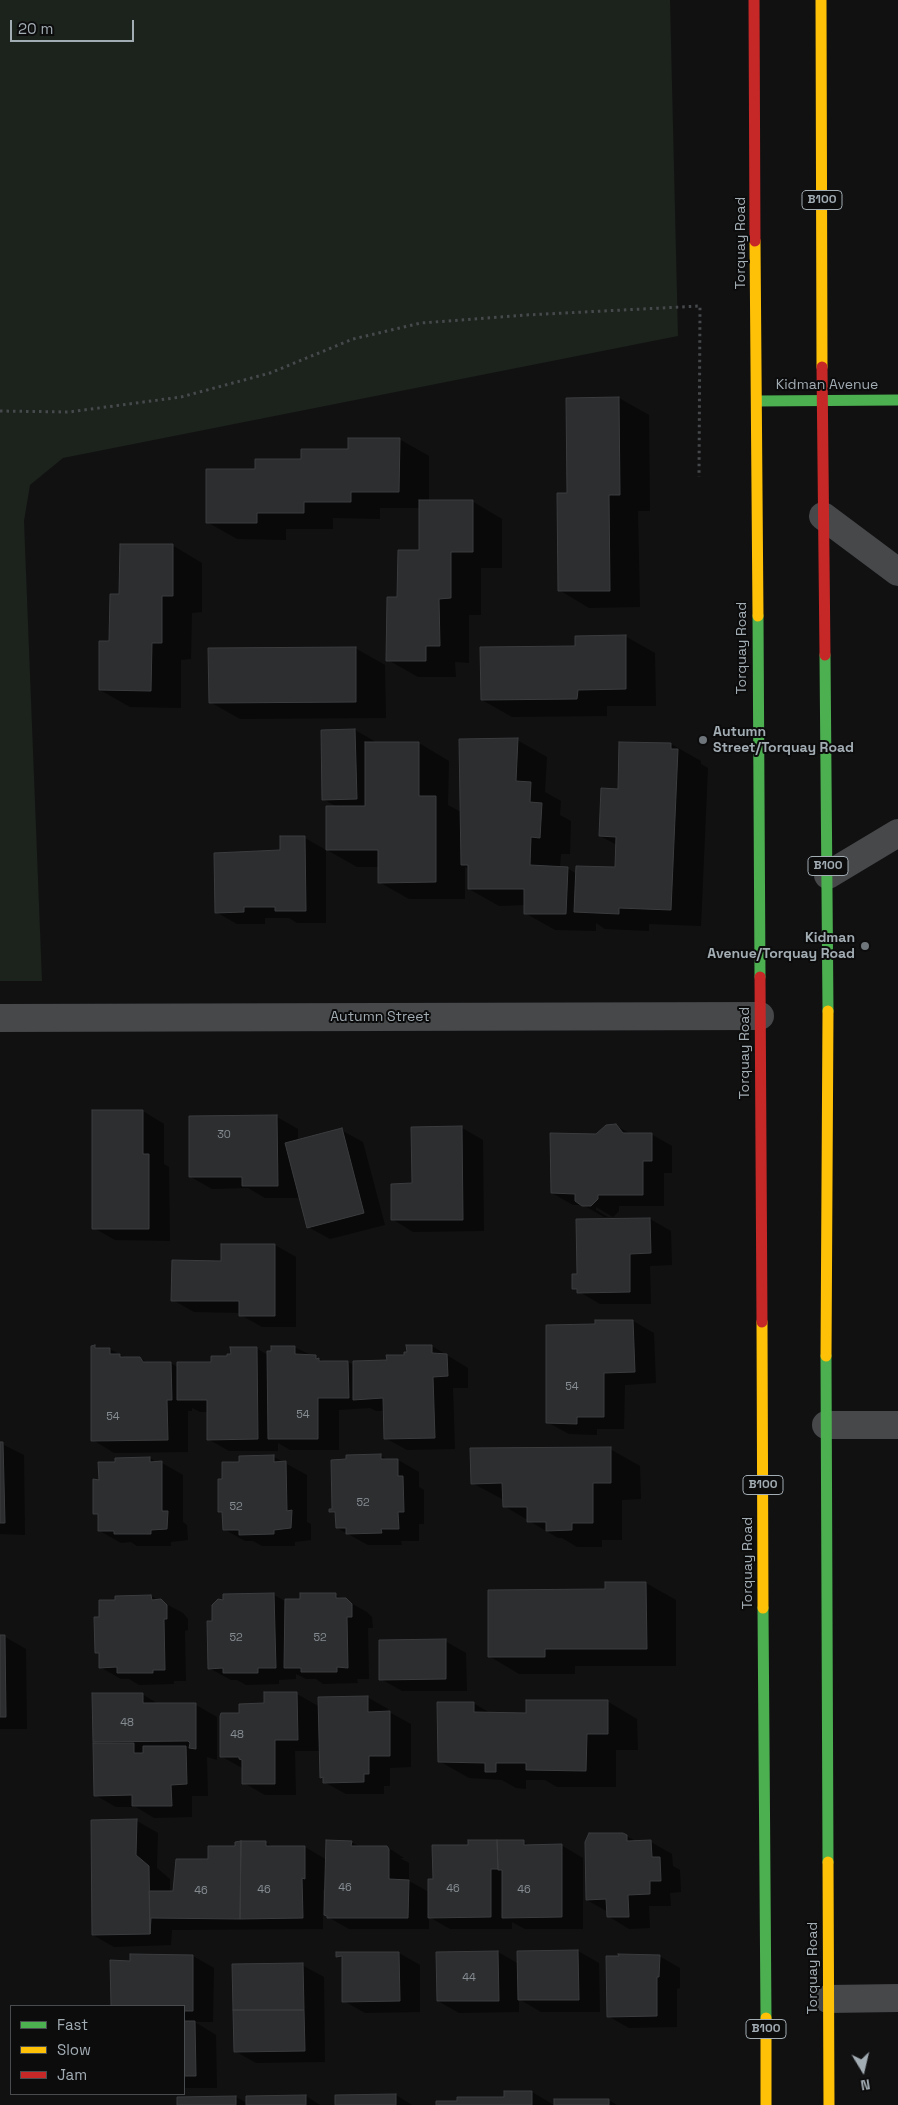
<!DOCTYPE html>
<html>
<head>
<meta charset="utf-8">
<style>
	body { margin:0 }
	#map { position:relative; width:898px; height:2105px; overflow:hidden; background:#111112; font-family:"Space Grotesk",sans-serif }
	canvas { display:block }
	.legend { position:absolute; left:10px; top:2005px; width:175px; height:90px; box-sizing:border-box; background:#0c0c0d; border:1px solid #484c4f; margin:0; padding:6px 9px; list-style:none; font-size:15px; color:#a2acb3 }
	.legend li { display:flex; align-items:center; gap:10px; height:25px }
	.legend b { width:25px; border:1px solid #484c4f }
	.north { position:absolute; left:838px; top:2045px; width:50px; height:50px; -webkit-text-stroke:4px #0c0c0d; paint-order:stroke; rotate:171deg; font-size:14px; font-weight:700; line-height:20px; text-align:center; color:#a2acb3 }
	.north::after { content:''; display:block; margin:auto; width:18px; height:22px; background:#a2acb3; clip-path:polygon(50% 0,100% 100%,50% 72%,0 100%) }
	.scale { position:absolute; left:10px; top:20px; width:124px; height:22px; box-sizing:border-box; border:2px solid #a2acb3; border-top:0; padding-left:6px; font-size:15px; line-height:18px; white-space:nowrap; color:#a2acb3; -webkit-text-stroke:4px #0c0c0d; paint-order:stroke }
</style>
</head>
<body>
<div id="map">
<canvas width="898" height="2105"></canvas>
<ul class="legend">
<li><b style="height:6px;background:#4caf50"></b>Fast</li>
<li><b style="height:6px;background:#ffc107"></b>Slow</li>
<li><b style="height:6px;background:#c62828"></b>Jam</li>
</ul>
<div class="north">N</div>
<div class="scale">20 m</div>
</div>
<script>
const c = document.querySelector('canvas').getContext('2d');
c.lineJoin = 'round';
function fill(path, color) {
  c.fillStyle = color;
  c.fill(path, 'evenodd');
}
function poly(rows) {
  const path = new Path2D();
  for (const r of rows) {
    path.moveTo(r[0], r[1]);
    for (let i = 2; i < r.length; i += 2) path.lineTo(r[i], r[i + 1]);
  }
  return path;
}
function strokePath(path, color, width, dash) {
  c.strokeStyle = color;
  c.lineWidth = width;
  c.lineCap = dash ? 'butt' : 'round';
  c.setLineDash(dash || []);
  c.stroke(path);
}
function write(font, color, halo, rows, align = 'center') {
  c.font = font + ' "Space Grotesk",sans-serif';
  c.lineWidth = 4;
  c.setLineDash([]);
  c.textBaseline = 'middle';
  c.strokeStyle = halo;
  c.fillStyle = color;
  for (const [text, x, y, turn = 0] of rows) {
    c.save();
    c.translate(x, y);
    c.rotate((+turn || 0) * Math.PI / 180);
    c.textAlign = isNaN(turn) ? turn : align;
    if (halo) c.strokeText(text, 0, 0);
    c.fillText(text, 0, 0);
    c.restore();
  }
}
fill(poly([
	[0,0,670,0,678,336,63,458,30,485,24,521,42,981,0,981]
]), '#1c221c');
fill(poly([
	[619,398,649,415,650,511,638,511,640,607,589,608,559,590,568,494],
	[399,439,429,456,429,501,472,501,502,519,502,568,481,568,481,615,469,615,469,663,455,662,456,677,418,677,388,660,399,598,420,551,421,508,380,508,380,519,333,518,333,529,286,529,286,540,237,539,207,522,256,470],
	[172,545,202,563,202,612,192,613,191,659,181,660,181,708,130,707,100,690,120,595],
	[625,636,655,653,656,706,607,706,607,716,512,717,482,700,576,647],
	[355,648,385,665,386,718,240,719,210,702],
	[355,730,376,742,419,743,449,761,448,805,461,812,517,740,547,757,545,792,561,801,560,815,571,821,570,854,561,854,560,868,567,868,577,874,616,869,617,845,600,836,619,790,671,744,701,761,701,764,708,768,701,926,649,924,649,931,605,929,596,923,596,931,555,930,525,913,525,905,499,906,469,889,469,869,465,867,465,899,409,899,379,882,379,867,357,867,327,850,337,807,323,799],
	[305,838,326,850,326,923,297,923,289,918,265,918,265,924,237,924,216,912,281,851],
	[143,1111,164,1124,164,1164,169,1167,170,1241,115,1240,94,1228],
	[190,1117,277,1117,298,1129,298,1141,341,1130,363,1142,385,1225,330,1239,308,1227,298,1192,298,1198,265,1198,248,1188,212,1189,191,1177],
	[616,1126,631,1134,651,1134,672,1146,672,1173,664,1173,664,1206,619,1206,619,1211,613,1217,596,1207,596,1210,608,1217,604,1217,583,1205,573,1205,552,1193,597,1135],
	[413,1128,462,1128,483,1140,484,1231,413,1232,392,1219,413,1184],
	[650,1219,671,1231,672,1265,650,1266,651,1304,600,1304,573,1288,578,1276],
	[275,1245,296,1257,296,1327,262,1327,241,1315,241,1313,194,1312,173,1300,222,1262],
	[633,1321,654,1333,656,1383,625,1385,624,1429,597,1429,597,1435,569,1434,547,1422,596,1326],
	[95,1346,99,1349,110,1349,126,1358,139,1358,148,1363,171,1363,179,1368,212,1363,256,1348,268,1355,294,1347,326,1362,348,1362,354,1365,388,1361,432,1346,468,1368,468,1388,453,1388,455,1449,407,1450,385,1438,384,1411,376,1411,370,1408,339,1410,339,1450,290,1450,278,1443,278,1451,229,1451,208,1439,208,1412,200,1412,192,1408,192,1411,188,1411,188,1452,114,1453,93,1440],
	[0,1443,24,1455,25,1535,0,1534],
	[610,1449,640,1466,641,1499,622,1500,622,1540,602,1540,602,1547,577,1547,562,1538,558,1538,504,1506,504,1500,472,1483],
	[381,1456,389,1460,398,1460,419,1472,419,1487,424,1490,424,1524,419,1524,419,1541,401,1541,402,1545,368,1545,337,1528,337,1515,330,1512,333,1510],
	[274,1457,307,1475,307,1522,311,1524,311,1540,295,1542,295,1546,262,1546,253,1541,245,1541,224,1529,223,1514,219,1512,223,1480,241,1463],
	[150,1458,157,1463,162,1463,183,1475,183,1522,187,1525,188,1540,171,1542,171,1546,137,1546,131,1542,121,1543,100,1531,99,1516,95,1513,100,1481,116,1464],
	[646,1583,676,1600,676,1666,575,1666,575,1674,519,1674,489,1656,606,1590],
	[224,1595,274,1595,285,1601,301,1600,336,1595,367,1612,372,1617,373,1628,368,1628,369,1679,357,1679,358,1683,323,1684,316,1679,306,1679,296,1674,296,1679,279,1680,279,1684,246,1685,237,1680,231,1680,209,1668,213,1622,224,1601],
	[151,1596,183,1613,188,1619,188,1630,185,1631,186,1681,174,1681,174,1684,139,1685,129,1679,121,1679,100,1667,100,1655,96,1652,101,1618,117,1602],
	[0,1637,5,1637,26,1649,27,1729,0,1729],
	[445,1641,466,1653,467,1691,402,1691,381,1679],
	[142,1694,160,1705,196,1705,217,1717,217,1760,207,1757,208,1796,192,1796,192,1817,154,1818,136,1807,116,1807,95,1795,100,1745,94,1741],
	[297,1694,320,1707,367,1697,388,1709,389,1712,411,1724,411,1767,390,1768,390,1786,384,1786,384,1794,346,1794,324,1782,325,1779,321,1777,321,1751,295,1751,296,1795,265,1795,244,1783,242,1768,221,1756,240,1715],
	[607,1701,637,1719,638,1750,616,1750,616,1787,557,1787,545,1780,526,1780,526,1789,516,1788,502,1780,469,1778,439,1761,473,1703,492,1714,527,1714],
	[137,1821,158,1833,157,1868,170,1879,170,1892,174,1892,209,1860,236,1847,265,1842,275,1848,305,1847,327,1860,351,1842,361,1847,387,1847,404,1858,400,1858,409,1863,409,1881,429,1892,434,1881,469,1846,523,1842,531,1846,561,1845,583,1858,583,1929,525,1929,512,1922,512,1929,450,1929,429,1917,429,1929,349,1929,328,1917,326,1890,323,1890,323,1929,172,1930,171,1945,114,1947,93,1935],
	[626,1836,638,1842,651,1842,672,1854,673,1866,680,1870,681,1892,670,1893,671,1906,649,1906,650,1928,629,1929,608,1916,608,1912,587,1900],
	[578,1951,599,1963,600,2012,541,2012,519,1999,519,2012,459,2013,438,2001,438,1953,498,1952,519,1964,518,1952],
	[399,1953,420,1965,420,2012,365,2013,344,2001,343,1959,338,1956],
	[193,1956,214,1968,213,2022,195,2022,216,2035,217,2088,184,2088,184,2006,112,2006,112,1962,131,1962],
	[659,1956,680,1968,680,1988,677,1989,677,2027,629,2028,608,2016],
	[302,1965,324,1977,325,2062,256,2063,235,2051],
	[532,2092,554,2105,437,2105,505,2098],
	[396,2095,412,2105,336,2105],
	[306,2096,320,2105,178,2105,236,2097,247,2103],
	[608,2100,617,2105,555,2105]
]), '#0007');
const building = poly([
	[619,397,620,495,609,495,610,591,558,591,557,493,567,493,566,398,619,397],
	[348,438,400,438,399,492,351,492,351,502,304,502,304,513,257,513,257,523,206,523,206,469,255,469,255,459,301,459,301,449,348,449,348,438],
	[419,500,473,500,473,552,451,552,451,598,439,599,440,646,426,646,426,661,386,661,387,597,397,597,398,550,419,550,419,500],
	[120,544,173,544,173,596,162,596,162,643,152,643,151,691,99,690,99,641,109,641,110,594,119,594,120,544],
	[626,635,626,689,578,690,577,699,481,700,480,647,575,646,575,636,626,635],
	[356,647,356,702,209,703,208,648,356,647],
	[355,729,357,799,322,800,321,730,355,729],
	[518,738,516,781,531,782,530,802,542,803,540,838,531,837,530,865,568,867,566,914,524,914,524,889,468,889,468,865,461,865,459,739,518,738],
	[365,742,419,742,419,796,436,796,436,882,378,883,378,850,326,850,326,806,365,806,365,742],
	[619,742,671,743,671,749,678,749,671,910,619,908,619,914,574,912,576,866,615,867,616,837,599,836,601,788,618,789,619,742],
	[280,836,305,836,306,911,275,911,275,907,244,907,244,912,215,913,214,853,280,850,280,836],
	[92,1110,143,1110,143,1154,149,1154,149,1229,92,1229,92,1110],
	[277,1115,278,1186,242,1186,242,1177,189,1177,189,1116,277,1115],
	[616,1124,623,1133,652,1133,652,1161,643,1161,643,1195,598,1195,598,1199,591,1206,582,1206,575,1201,575,1194,551,1193,550,1133,596,1134,606,1125,616,1124],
	[462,1126,463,1220,391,1220,391,1184,412,1183,411,1127,462,1126],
	[342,1128,364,1213,307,1228,285,1143,342,1128],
	[650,1218,651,1253,630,1254,630,1292,577,1293,577,1289,572,1289,572,1274,577,1274,576,1219,650,1218],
	[221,1244,275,1244,275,1316,239,1316,239,1301,171,1301,172,1260,221,1261,221,1244],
	[595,1320,633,1320,635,1372,604,1373,604,1417,577,1417,577,1424,546,1423,546,1325,595,1324,595,1320],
	[95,1345,95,1348,110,1348,110,1354,120,1354,120,1357,140,1357,143,1362,171,1362,172,1400,167,1400,168,1440,91,1441,91,1346,95,1345],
	[406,1345,432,1345,432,1353,447,1354,448,1376,433,1377,435,1438,384,1439,383,1398,353,1400,353,1361,387,1360,386,1355,404,1355,404,1352,407,1352,406,1345],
	[271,1346,295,1346,295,1354,316,1355,316,1359,319,1358,319,1361,348,1361,349,1398,318,1398,318,1439,268,1439,267,1351,271,1351,271,1346],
	[230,1347,257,1347,258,1439,207,1440,207,1400,177,1400,177,1362,211,1362,211,1356,227,1356,227,1354,231,1354,230,1347],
	[0,1442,3,1442,5,1523,0,1523,0,1442],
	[611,1447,611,1483,593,1483,593,1523,572,1523,572,1530,546,1531,546,1522,527,1522,527,1507,503,1507,502,1483,471,1484,470,1448,611,1447],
	[381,1454,381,1459,398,1459,398,1476,403,1476,404,1512,398,1512,399,1529,381,1529,382,1533,346,1534,346,1528,336,1528,335,1512,329,1512,329,1509,332,1509,331,1460,346,1459,346,1455,381,1454],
	[274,1455,274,1462,286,1461,287,1511,292,1510,291,1528,274,1530,274,1534,239,1535,239,1530,223,1530,222,1512,218,1512,218,1479,222,1479,222,1462,239,1462,239,1456,274,1455],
	[150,1457,150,1462,162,1461,162,1511,168,1511,167,1529,151,1530,151,1534,114,1534,114,1531,98,1531,98,1514,93,1514,93,1479,99,1480,98,1462,115,1462,115,1458,150,1457],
	[605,1582,646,1582,647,1649,545,1649,545,1657,488,1657,488,1590,605,1589,605,1582],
	[274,1593,276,1668,258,1668,258,1673,223,1673,223,1668,208,1669,207,1621,212,1621,212,1605,218,1599,223,1600,223,1594,274,1593],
	[300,1593,336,1593,336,1598,346,1598,352,1604,352,1617,347,1617,348,1668,337,1667,337,1672,301,1672,301,1668,284,1668,285,1599,300,1599,300,1593],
	[151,1595,152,1600,161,1599,167,1605,167,1619,164,1619,165,1670,153,1670,153,1673,117,1673,117,1667,99,1668,99,1653,95,1653,94,1617,99,1617,99,1600,115,1600,115,1596,151,1595],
	[0,1635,5,1635,6,1717,0,1717,0,1635],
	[446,1639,446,1679,379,1680,379,1640,446,1639],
	[264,1692,297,1692,298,1740,275,1740,275,1784,242,1784,242,1760,239,1759,239,1757,220,1757,220,1716,221,1713,239,1713,239,1704,264,1703,264,1692],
	[92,1693,143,1693,143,1703,196,1703,196,1749,189,1748,190,1743,188,1741,93,1742,92,1693],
	[368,1696,368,1712,390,1711,390,1756,369,1756,369,1774,364,1774,364,1782,323,1783,323,1777,320,1778,318,1697,368,1696],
	[526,1700,608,1700,608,1734,587,1734,586,1771,526,1770,526,1763,496,1763,496,1772,485,1772,485,1763,438,1762,437,1702,474,1702,474,1712,526,1713,526,1700],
	[93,1743,134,1743,134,1753,143,1753,143,1746,186,1746,187,1784,171,1785,172,1806,132,1806,132,1795,94,1796,93,1743],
	[137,1819,136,1855,149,1866,150,1934,92,1935,91,1820,137,1819],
	[589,1833,623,1833,627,1835,627,1841,651,1840,652,1857,660,1857,661,1881,650,1881,650,1894,628,1895,629,1917,607,1917,606,1899,586,1900,585,1842,589,1833],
	[326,1840,352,1841,351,1846,387,1846,389,1849,389,1879,409,1880,408,1918,327,1918,327,1916,324,1915,326,1840],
	[468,1840,497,1840,498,1869,491,1869,491,1917,428,1918,428,1879,433,1879,432,1845,468,1845,468,1840],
	[497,1840,524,1840,524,1845,562,1844,562,1917,502,1918,502,1870,498,1870,497,1840],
	[241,1841,266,1841,266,1846,305,1846,305,1879,302,1878,303,1918,240,1919,241,1841],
	[241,1841,240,1919,151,1918,150,1934,149,1891,173,1891,176,1859,208,1859,208,1846,235,1846,235,1842,241,1841],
	[578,1950,579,2000,518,2000,517,1951,578,1950],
	[498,1951,499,2001,437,2001,436,1952,498,1951],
	[336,1952,399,1952,400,2001,342,2002,342,1956,336,1957,336,1952],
	[130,1954,193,1955,193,2011,184,2011,184,2006,111,2006,110,1960,130,1961,130,1954],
	[618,1954,660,1955,659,1977,657,1977,657,2016,607,2017,606,1956,619,1956,618,1954],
	[303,1963,304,2010,233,2010,232,1964,303,1963],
	[233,2010,304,2010,305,2051,234,2052,233,2010],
	[184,2021,195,2021,196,2076,184,2076,184,2021],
	[504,2091,532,2091,532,2105,436,2105,436,2101,457,2101,457,2097,504,2097,504,2091],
	[396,2094,396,2105,335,2105,335,2095,396,2094],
	[306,2095,306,2105,246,2105,246,2096,306,2095],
	[236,2096,236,2105,177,2105,177,2097,236,2096],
	[554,2099,609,2099,609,2105,554,2105,554,2099]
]);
fill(building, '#2d2e30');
strokePath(building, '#3a3c3e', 1);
strokePath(poly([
	[0,411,69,412,181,397,270,373,353,339,421,323,526,315,700,306,699,477]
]), '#474a4c', 3, [2.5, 4]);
strokePath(poly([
	[823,516,898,572],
	[828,875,898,833],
	[0,1018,760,1016],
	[826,1425,898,1425],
	[828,1999,898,1998]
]), '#46484a', 28);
strokePath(poly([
	[757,401,898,400],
	[758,616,760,977],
	[825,655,828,1011],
	[826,1356,828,1862],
	[763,1608,766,2018]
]), '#4caf50', 11);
strokePath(poly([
	[821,0,822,367],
	[755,241,758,616],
	[762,1322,763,1608],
	[826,1356,828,1011],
	[828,1862,829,2105],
	[766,2018,766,2105]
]), '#ffc107', 11);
strokePath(poly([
	[754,0,755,241],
	[822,367,825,655],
	[760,977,762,1322]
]), '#c62828', 11);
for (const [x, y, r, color] of [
	[703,740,5,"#6f767b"],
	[865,946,5,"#6f767b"]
]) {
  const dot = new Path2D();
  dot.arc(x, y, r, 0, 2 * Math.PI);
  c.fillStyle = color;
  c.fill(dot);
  strokePath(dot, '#0c0c0d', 2);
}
write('11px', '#858c92', null, [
	["30",224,1135],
	["54",572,1387],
	["54",303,1415],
	["54",113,1417],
	["52",363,1503],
	["52",236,1507],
	["52",236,1638],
	["52",320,1638],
	["48",127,1723],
	["48",237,1735],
	["46",345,1888],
	["46",453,1889],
	["46",264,1890],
	["46",524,1890],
	["46",201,1891],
	["44",469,1978]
]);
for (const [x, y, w] of [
	[822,200,40],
	[828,866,40],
	[763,1485,40],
	[766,2029,40]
]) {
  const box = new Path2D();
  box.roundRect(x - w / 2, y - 9.5, w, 19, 4);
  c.fillStyle = '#0c0c0d';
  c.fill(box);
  strokePath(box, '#a2acb3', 1);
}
write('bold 12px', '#a2acb3', null, [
	["B100",822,200],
	["B100",828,866],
	["B100",763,1485],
	["B100",766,2029]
]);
write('14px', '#a2acb3', '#0c0c0d', [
	["Torquay Road",741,243,-90],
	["Kidman Avenue",827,385],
	["Torquay Road",742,648,-90],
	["Autumn Street",380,1017],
	["Torquay Road",745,1053,-90],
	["Torquay Road",748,1563,-90],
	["Torquay Road",813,1968,-90]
]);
write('bold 14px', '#a2acb3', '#0c0c0d', [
	["Autumn",713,732],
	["Street/Torquay Road",713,748],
	["Kidman",855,938,"right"],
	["Avenue/Torquay Road",855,954,"right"]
], 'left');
</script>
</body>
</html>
